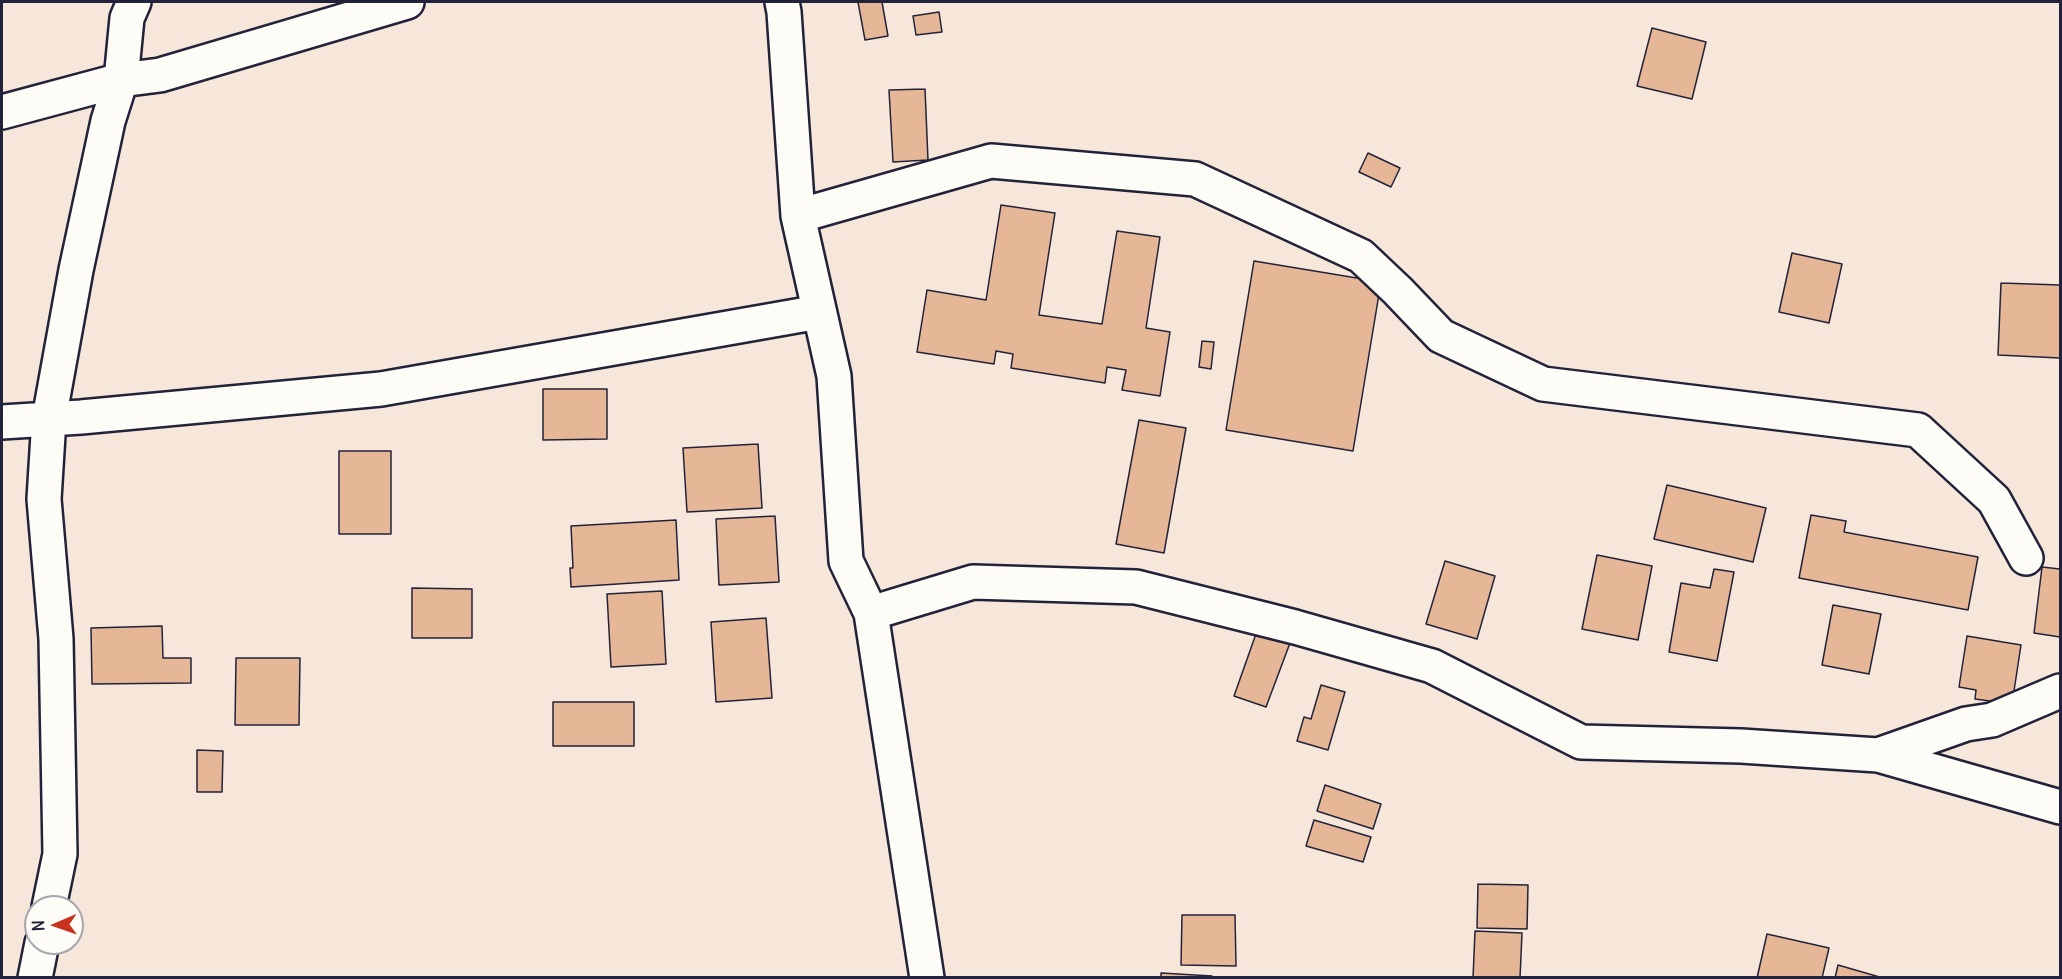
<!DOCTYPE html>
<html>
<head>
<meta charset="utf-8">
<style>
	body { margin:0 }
	#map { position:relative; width:2062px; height:979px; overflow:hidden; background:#f6e7da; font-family:Delius,sans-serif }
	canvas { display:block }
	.frame { position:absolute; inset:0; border:3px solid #22223b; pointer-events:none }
	.north { position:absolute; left:24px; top:895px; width:60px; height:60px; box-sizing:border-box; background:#fdfcf7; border:2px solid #a5a5ac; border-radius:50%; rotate:268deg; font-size:16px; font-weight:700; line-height:24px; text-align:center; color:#22223b }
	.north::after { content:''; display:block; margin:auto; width:21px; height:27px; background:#c8321e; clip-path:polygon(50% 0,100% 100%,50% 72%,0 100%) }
</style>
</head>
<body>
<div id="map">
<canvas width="2062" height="979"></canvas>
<div class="frame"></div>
<div class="north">N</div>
</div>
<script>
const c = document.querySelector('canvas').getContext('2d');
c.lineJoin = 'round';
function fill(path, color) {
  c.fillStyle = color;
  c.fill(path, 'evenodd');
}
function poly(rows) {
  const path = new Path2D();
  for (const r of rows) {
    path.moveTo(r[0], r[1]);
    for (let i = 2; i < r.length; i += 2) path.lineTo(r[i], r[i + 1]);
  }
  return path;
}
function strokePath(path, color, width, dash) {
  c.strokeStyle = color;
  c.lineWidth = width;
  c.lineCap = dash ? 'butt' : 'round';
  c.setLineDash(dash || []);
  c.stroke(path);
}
const building = poly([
	[858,2,882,2,888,36,865,40,858,2],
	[939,12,942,32,916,35,913,16,939,12],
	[1652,28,1706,42,1692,99,1637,86,1652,28],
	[925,89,928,160,893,162,889,90,925,89],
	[1368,153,1400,168,1391,187,1359,172,1368,153],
	[1001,205,1055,213,1039,315,1102,324,1117,231,1160,237,1146,328,1170,332,1160,396,1122,390,1126,370,1107,367,1105,383,1011,368,1013,354,996,351,994,364,917,352,927,290,986,300,1001,205],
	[1792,253,1842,264,1829,323,1779,312,1792,253],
	[1254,261,1381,282,1353,451,1226,430,1254,261],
	[2001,283,2060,285,2060,358,1998,355,2001,283],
	[1202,341,1214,342,1211,369,1199,367,1202,341],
	[543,389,607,389,607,439,543,440,543,389],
	[1139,420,1186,428,1164,553,1116,544,1139,420],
	[758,444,762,508,687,512,683,448,758,444],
	[339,451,391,451,391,534,339,534,339,451],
	[1667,485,1766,508,1753,562,1654,539,1667,485],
	[1811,515,1846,521,1844,532,1978,557,1968,610,1799,578,1811,515],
	[775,516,779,582,719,585,716,519,775,516],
	[676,520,679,580,571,587,570,568,573,568,571,526,676,520],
	[1597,555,1652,566,1638,640,1582,629,1597,555],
	[1445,561,1495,576,1477,639,1426,624,1445,561],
	[2042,567,2060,569,2060,637,2034,633,2042,567],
	[1714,569,1734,572,1717,661,1669,652,1681,583,1710,588,1714,569],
	[412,588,472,589,472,638,412,638,412,588],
	[662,591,666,664,611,667,607,594,662,591],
	[1833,605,1881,614,1869,674,1822,665,1833,605],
	[766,618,772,698,716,702,711,622,766,618],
	[162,626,163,658,191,658,191,683,92,684,91,628,162,626],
	[1257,631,1290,643,1266,707,1234,696,1257,631],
	[1967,636,2021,645,2012,704,1975,699,1976,690,1959,687,1967,636],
	[236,658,300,658,299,725,235,725,236,658],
	[1321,685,1345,692,1328,750,1297,741,1304,717,1311,719,1321,685],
	[553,702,634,702,634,746,553,746,553,702],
	[197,750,223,751,222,792,197,792,197,750],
	[1325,785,1381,804,1373,829,1317,811,1325,785],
	[1314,820,1371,837,1363,862,1306,846,1314,820],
	[1478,884,1528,885,1527,929,1477,928,1478,884],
	[1182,915,1235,915,1236,966,1181,965,1182,915],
	[1475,931,1522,933,1520,978,1473,978,1475,931],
	[1767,934,1829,948,1822,978,1757,978,1767,934],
	[1838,965,1883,978,1835,978,1838,965],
	[1161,973,1212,976,1212,978,1161,978,1161,973]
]);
fill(building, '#e5b796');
strokePath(building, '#22223b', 1.5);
const minor = poly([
	[782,2,784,12,798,216,834,376,846,561,871,613,927,978],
	[2,112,121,80,127,18,134,2],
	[798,216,991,161,1195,179,1361,256,1398,291,1441,336,1543,384,1918,430,1994,500,2026,558],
	[2,422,81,417,381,389,819,312],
	[871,613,973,582,1136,587,1295,627,1432,666,1581,742,1741,746,1878,755,2060,807],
	[1878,755,1966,724,1992,720,2060,691],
	[49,907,60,854,56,639,44,499,49,419,76,270,108,121,121,80,160,75,407,2],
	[35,978,42,943]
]);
strokePath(minor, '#22223b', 38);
strokePath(minor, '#fdfcf7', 33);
</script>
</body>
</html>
